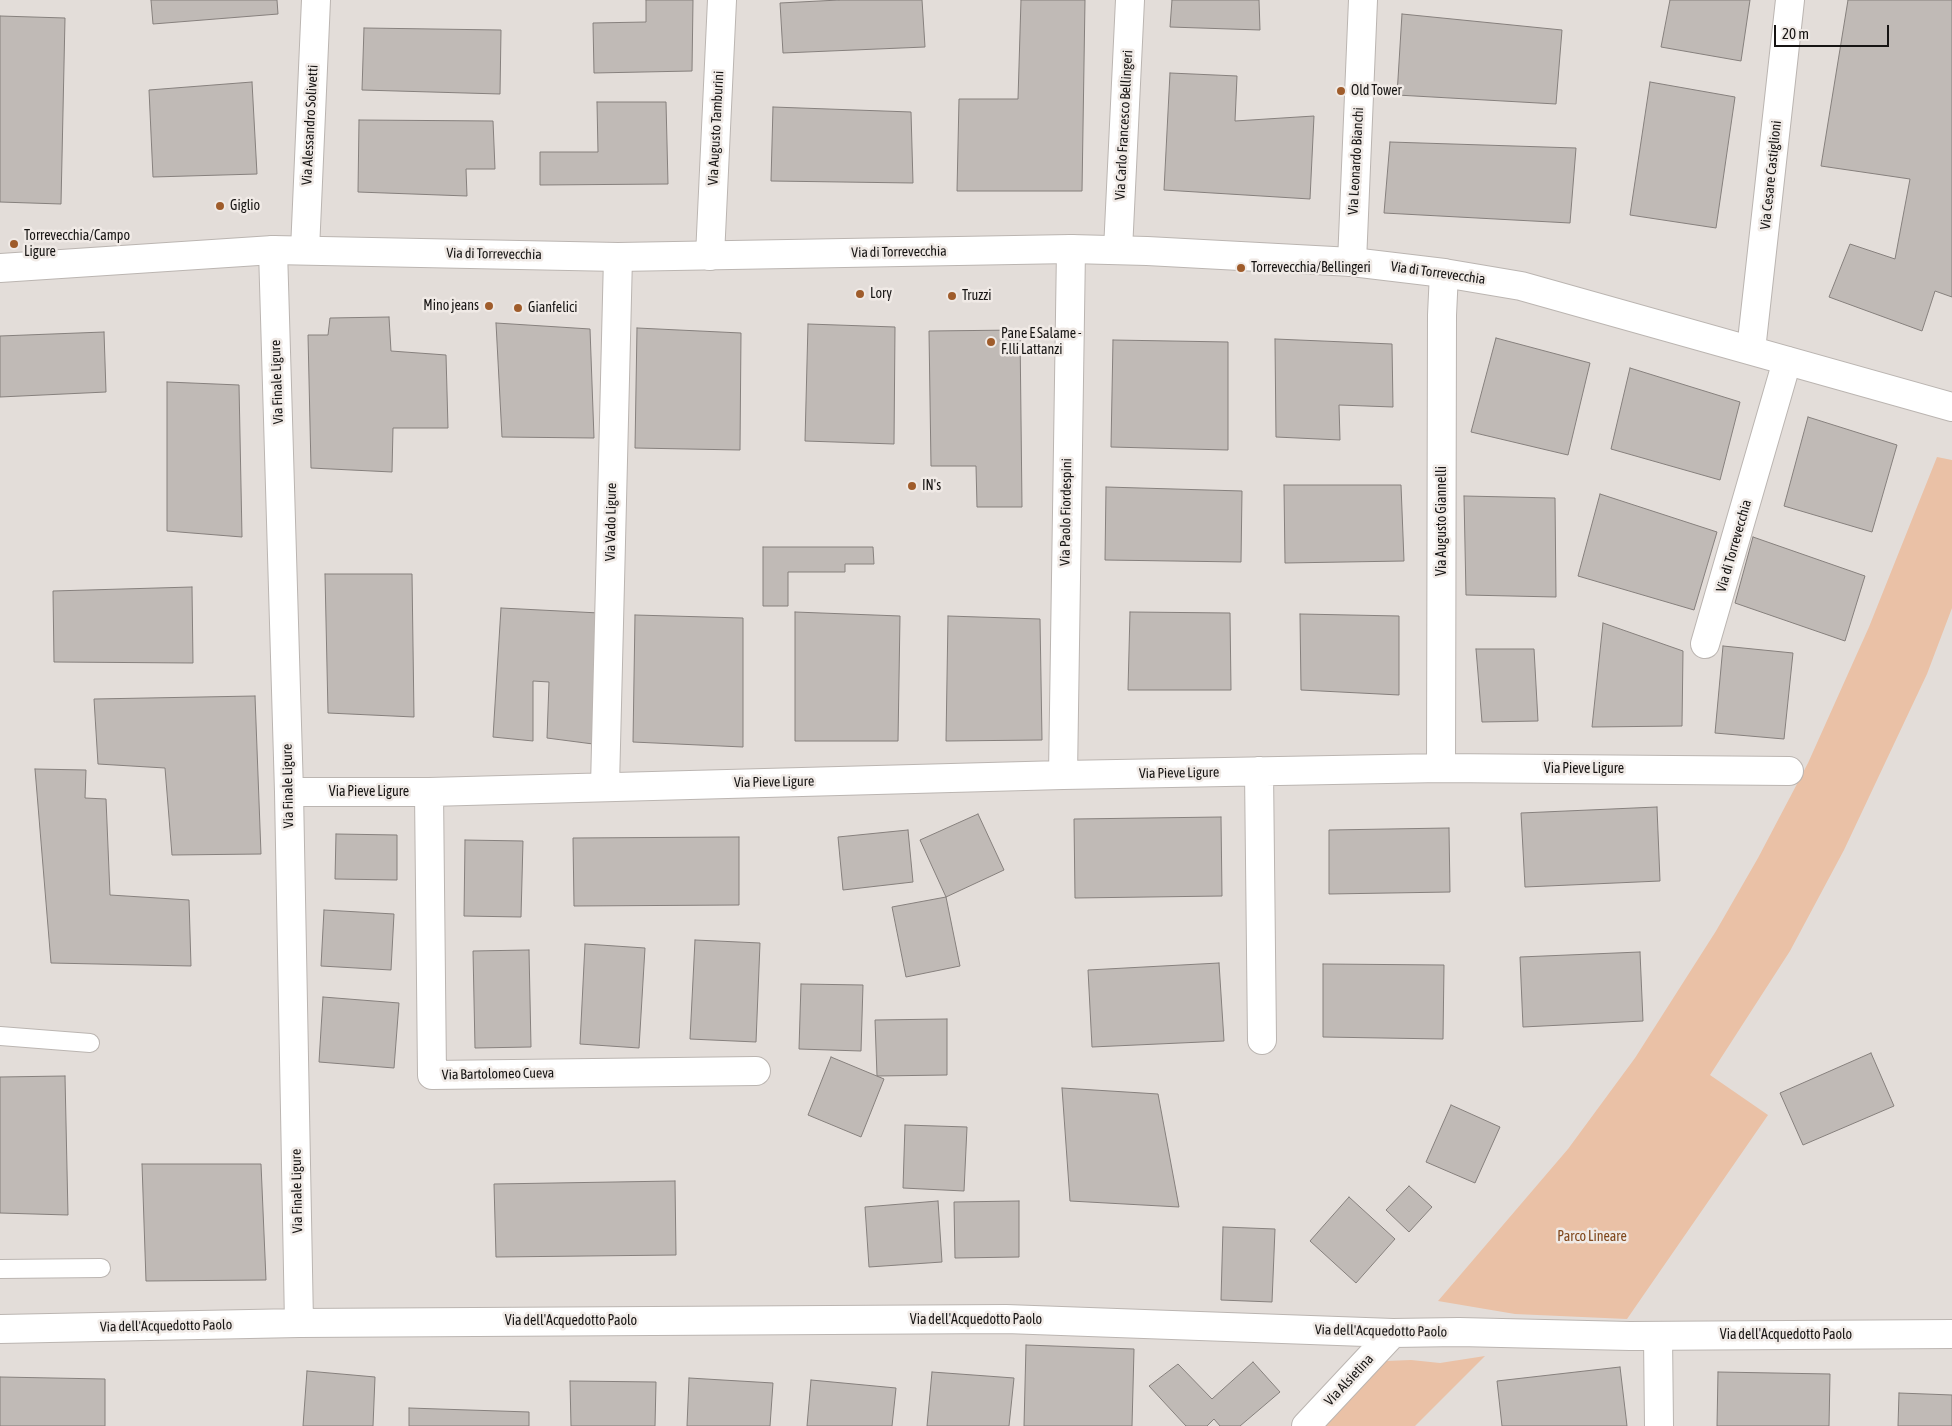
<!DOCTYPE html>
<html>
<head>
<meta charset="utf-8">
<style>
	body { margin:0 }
	#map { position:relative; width:1952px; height:1426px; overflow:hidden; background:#e3ddd9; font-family:"Asap Condensed",sans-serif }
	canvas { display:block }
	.scale { position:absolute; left:1774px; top:25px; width:115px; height:22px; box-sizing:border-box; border:2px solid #171514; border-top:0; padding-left:6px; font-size:15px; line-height:18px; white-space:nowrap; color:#171514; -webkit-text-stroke:4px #f0eae6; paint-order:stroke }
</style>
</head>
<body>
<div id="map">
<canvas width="1952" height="1426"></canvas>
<div class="scale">20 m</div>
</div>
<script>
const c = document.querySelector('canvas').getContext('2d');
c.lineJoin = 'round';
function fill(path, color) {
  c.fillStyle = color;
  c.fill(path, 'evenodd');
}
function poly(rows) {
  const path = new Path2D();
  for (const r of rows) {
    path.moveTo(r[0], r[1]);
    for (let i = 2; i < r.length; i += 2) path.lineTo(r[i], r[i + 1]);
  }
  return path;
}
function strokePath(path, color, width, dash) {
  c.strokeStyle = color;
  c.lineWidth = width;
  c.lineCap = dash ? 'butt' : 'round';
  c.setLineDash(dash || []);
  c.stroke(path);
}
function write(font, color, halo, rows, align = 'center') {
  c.font = font + ' "Asap Condensed",sans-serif';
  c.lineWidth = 5;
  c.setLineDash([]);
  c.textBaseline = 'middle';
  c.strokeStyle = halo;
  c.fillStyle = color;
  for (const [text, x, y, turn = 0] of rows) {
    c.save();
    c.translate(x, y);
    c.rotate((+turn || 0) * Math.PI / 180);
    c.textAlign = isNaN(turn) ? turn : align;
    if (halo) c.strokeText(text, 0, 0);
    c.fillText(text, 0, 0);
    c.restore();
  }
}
fill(poly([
	[1937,457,1952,460,1952,608,1927,674,1844,850,1790,951,1710,1075,1768,1115,1627,1319,1515,1314,1438,1301,1568,1149,1635,1058,1716,931,1758,858,1808,763,1869,627],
	[1485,1356,1415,1426,1318,1426,1386,1361,1411,1360,1440,1363]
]), '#eac1a6');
const building = poly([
	[151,0,277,0,278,14,153,24,151,0],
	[646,0,693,0,692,71,594,73,593,23,646,22,646,0],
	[839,0,922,0,925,47,783,53,780,3,839,0],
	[1021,0,1085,0,1082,191,957,191,959,99,1018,99,1021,0],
	[1172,0,1259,0,1260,30,1170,27,1172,0],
	[1670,0,1750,0,1741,61,1661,47,1670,0],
	[1848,0,1952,0,1952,297,1935,291,1922,331,1829,297,1850,244,1895,259,1910,179,1821,166,1848,0],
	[1402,14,1562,30,1556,104,1397,95,1402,14],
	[0,16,65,18,61,204,0,202,0,16],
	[364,28,501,30,500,94,362,90,364,28],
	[1170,73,1237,76,1235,121,1314,116,1310,199,1164,190,1170,73],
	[252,82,257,174,153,177,149,90,252,82],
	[1650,82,1735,97,1716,228,1630,215,1650,82],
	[597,102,666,102,668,184,540,185,540,152,598,152,597,102],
	[773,107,911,112,913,183,771,181,773,107],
	[359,120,493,121,495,169,466,169,467,196,358,192,359,120],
	[1390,142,1576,148,1570,223,1384,213,1390,142],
	[389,317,391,351,446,355,448,428,393,428,392,472,311,468,308,335,328,335,330,318,389,317],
	[496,323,590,329,594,438,502,437,496,323],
	[808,324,895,327,894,444,805,441,808,324],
	[637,328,741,333,740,450,635,448,637,328],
	[1020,330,1022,507,977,507,976,466,931,466,929,331,1020,330],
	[104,332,106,392,0,397,0,336,104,332],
	[1496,338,1590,363,1568,455,1471,432,1496,338],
	[1275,339,1392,344,1393,407,1339,405,1340,440,1276,437,1275,339],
	[1113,340,1228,342,1228,450,1111,447,1113,340],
	[1630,368,1740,402,1720,480,1611,449,1630,368],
	[167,382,239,385,242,537,167,531,167,382],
	[1808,417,1897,445,1872,532,1784,506,1808,417],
	[1284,485,1401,485,1404,561,1285,563,1284,485],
	[1106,487,1242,491,1241,562,1105,560,1106,487],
	[1600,494,1717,532,1694,610,1578,576,1600,494],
	[1464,496,1555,498,1556,597,1466,595,1464,496],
	[1753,537,1865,576,1845,641,1735,603,1753,537],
	[763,547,873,547,874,564,845,564,845,572,788,572,788,606,763,606,763,547],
	[325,574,412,574,414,717,328,713,325,574],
	[192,587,193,663,54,662,53,591,192,587],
	[501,608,599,613,593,744,547,738,549,682,533,681,533,741,493,737,501,608],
	[795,612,900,616,898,741,795,741,795,612],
	[1130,612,1230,613,1231,690,1128,690,1130,612],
	[1300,614,1399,616,1399,695,1301,690,1300,614],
	[635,615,743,618,743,747,633,742,635,615],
	[948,616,1040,619,1042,740,946,741,948,616],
	[1603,623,1683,651,1682,726,1592,727,1603,623],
	[1723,646,1793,653,1784,739,1715,733,1723,646],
	[1476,649,1534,649,1538,721,1482,722,1476,649],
	[255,696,261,854,172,855,165,768,98,764,94,699,255,696],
	[35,769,86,770,85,798,106,799,110,895,189,900,191,966,51,963,35,769],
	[1657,807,1660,881,1525,887,1521,813,1657,807],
	[978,814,1004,870,946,897,920,840,978,814],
	[1221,817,1222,896,1075,898,1074,819,1221,817],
	[1449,828,1450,892,1329,894,1329,830,1449,828],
	[908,830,913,882,843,890,838,837,908,830],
	[336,834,397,835,397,880,335,879,336,834],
	[739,837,739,905,574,906,573,838,739,837],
	[465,840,523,841,521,917,464,916,465,840],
	[946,897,960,966,906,977,892,907,946,897],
	[324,910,394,914,391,970,321,966,324,910],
	[695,940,760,943,756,1042,690,1039,695,940],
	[585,944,645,948,639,1048,580,1044,585,944],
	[529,950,531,1047,475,1048,473,951,529,950],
	[1640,952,1643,1021,1523,1027,1520,957,1640,952],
	[1219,963,1224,1041,1092,1047,1088,970,1219,963],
	[1323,964,1444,965,1443,1039,1323,1037,1323,964],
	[801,984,863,985,861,1051,799,1049,801,984],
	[323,997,399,1003,394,1068,319,1062,323,997],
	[947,1019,947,1075,877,1076,875,1020,947,1019],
	[1871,1053,1894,1106,1803,1145,1780,1093,1871,1053],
	[831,1057,884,1079,861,1137,808,1115,831,1057],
	[65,1076,68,1215,0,1213,0,1077,65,1076],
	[1062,1088,1158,1094,1179,1207,1070,1201,1062,1088],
	[1451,1105,1500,1127,1475,1183,1426,1162,1451,1105],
	[905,1125,967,1127,964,1191,903,1188,905,1125],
	[142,1164,261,1164,266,1280,146,1281,142,1164],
	[675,1181,676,1255,496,1257,494,1184,675,1181],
	[1409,1186,1432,1207,1409,1232,1386,1210,1409,1186],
	[1349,1197,1395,1239,1356,1283,1310,1241,1349,1197],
	[938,1201,942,1262,869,1267,865,1207,938,1201],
	[1019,1201,1019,1257,955,1258,954,1202,1019,1201],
	[1223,1227,1275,1229,1272,1302,1221,1300,1223,1227],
	[1026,1345,1134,1349,1132,1426,1024,1426,1026,1345],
	[1253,1362,1280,1392,1240,1426,1220,1426,1214,1419,1207,1426,1186,1426,1149,1386,1178,1364,1212,1399,1253,1362],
	[1620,1367,1627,1426,1502,1426,1497,1381,1620,1367],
	[307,1371,375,1377,373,1426,303,1426,307,1371],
	[932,1372,1014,1378,1009,1426,927,1426,932,1372],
	[1718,1372,1830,1374,1829,1426,1717,1426,1718,1372],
	[0,1377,105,1379,105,1426,0,1426,0,1377],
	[689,1378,773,1383,770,1426,687,1426,689,1378],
	[811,1380,896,1388,892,1426,807,1426,811,1380],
	[570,1381,656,1382,655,1426,571,1426,570,1381],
	[1899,1393,1952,1395,1952,1426,1898,1426,1899,1393],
	[409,1408,529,1412,529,1426,409,1426,409,1408]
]);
fill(building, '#c0bab6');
strokePath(building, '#86807d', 1);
const service = poly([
	[0,1036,90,1043],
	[0,1269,101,1268]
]);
const minor = poly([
	[273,250,289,792,299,1323],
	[305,250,316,0],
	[1118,250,1130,0],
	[710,256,722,0],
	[1352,262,1363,0],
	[1751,350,1790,0],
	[1705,644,1787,361],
	[1441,768,1442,315,1444,273],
	[1259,771,1262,1040],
	[1063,775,1071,249],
	[605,786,618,257],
	[289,792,429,792,1063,775,1441,768,1789,771],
	[429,792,432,1075,756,1071],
	[0,1329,299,1323,1006,1319,1393,1333,1459,1332,1630,1336,1952,1334],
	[1658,1336,1659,1426],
	[1306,1426,1393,1333]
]);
const secondary = poly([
	[0,268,273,250,618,257,1071,249,1147,251,1352,262,1444,273,1521,286,1952,407]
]);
strokePath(service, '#bbb5b1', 20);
strokePath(minor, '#bbb5b1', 30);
strokePath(secondary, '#bbb5b1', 30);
strokePath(service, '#fff', 18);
strokePath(minor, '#fff', 28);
strokePath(secondary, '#fff', 28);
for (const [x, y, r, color] of [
	[1341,91,5,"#9f5c2b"],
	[220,206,5,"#9f5c2b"],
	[14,244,5,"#9f5c2b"],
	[1241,268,5,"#9f5c2b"],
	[860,294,5,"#9f5c2b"],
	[952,296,5,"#9f5c2b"],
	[489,306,5,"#9f5c2b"],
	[518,308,5,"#9f5c2b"],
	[991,342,5,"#9f5c2b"],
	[912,486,5,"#9f5c2b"]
]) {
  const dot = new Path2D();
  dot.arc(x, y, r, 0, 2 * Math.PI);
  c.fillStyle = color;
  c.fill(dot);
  strokePath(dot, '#f0eae6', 2);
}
write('14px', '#171514', '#f0eae6', [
	["Old Tower",1351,91],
	["Giglio",230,206],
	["Torrevecchia/Campo",24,236],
	["Ligure",24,252],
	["Torrevecchia/Bellingeri",1251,268],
	["Lory",870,294],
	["Truzzi",962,296],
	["Mino jeans",479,306,"right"],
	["Gianfelici",528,308],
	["Pane E Salame -",1001,334],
	["F.lli Lattanzi",1001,350],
	["IN's",922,486]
], 'left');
write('14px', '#171514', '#f0eae6', [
	["Via Alessandro Solivetti",310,125,-87],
	["Via Carlo Francesco Bellingeri",1124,125,-87],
	["Via Augusto Tamburini",716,128,-87],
	["Via Leonardo Bianchi",1356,161,-87],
	["Via Cesare Castiglioni",1771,175,-84],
	["Via di Torrevecchia",899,252,-1],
	["Via di Torrevecchia",494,254,1],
	["Via di Torrevecchia",1438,273,8],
	["Via Finale Ligure",277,382,-92],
	["Via Paolo Fiordespini",1066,512,-89],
	["Via Augusto Giannelli",1442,521,-90],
	["Via Vado Ligure",611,522,-89],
	["Via di Torrevecchia",1734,546,-74],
	["Via Pieve Ligure",1584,769],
	["Via Pieve Ligure",1179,773,-1],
	["Via Pieve Ligure",774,782,-1],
	["Via Finale Ligure",288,786,-91],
	["Via Pieve Ligure",369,792],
	["Via Bartolomeo Cueva",498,1074,-1],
	["Via Finale Ligure",297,1191,-91],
	["Via dell'Acquedotto Paolo",976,1320],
	["Via dell'Acquedotto Paolo",571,1321],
	["Via dell'Acquedotto Paolo",166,1326,-1],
	["Via dell'Acquedotto Paolo",1381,1331,1],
	["Via dell'Acquedotto Paolo",1786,1335],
	["Via Alsietina",1349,1380,-47]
]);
write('14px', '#7f461a', '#f0eae6', [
	["Parco Lineare",1592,1237]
]);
</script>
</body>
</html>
